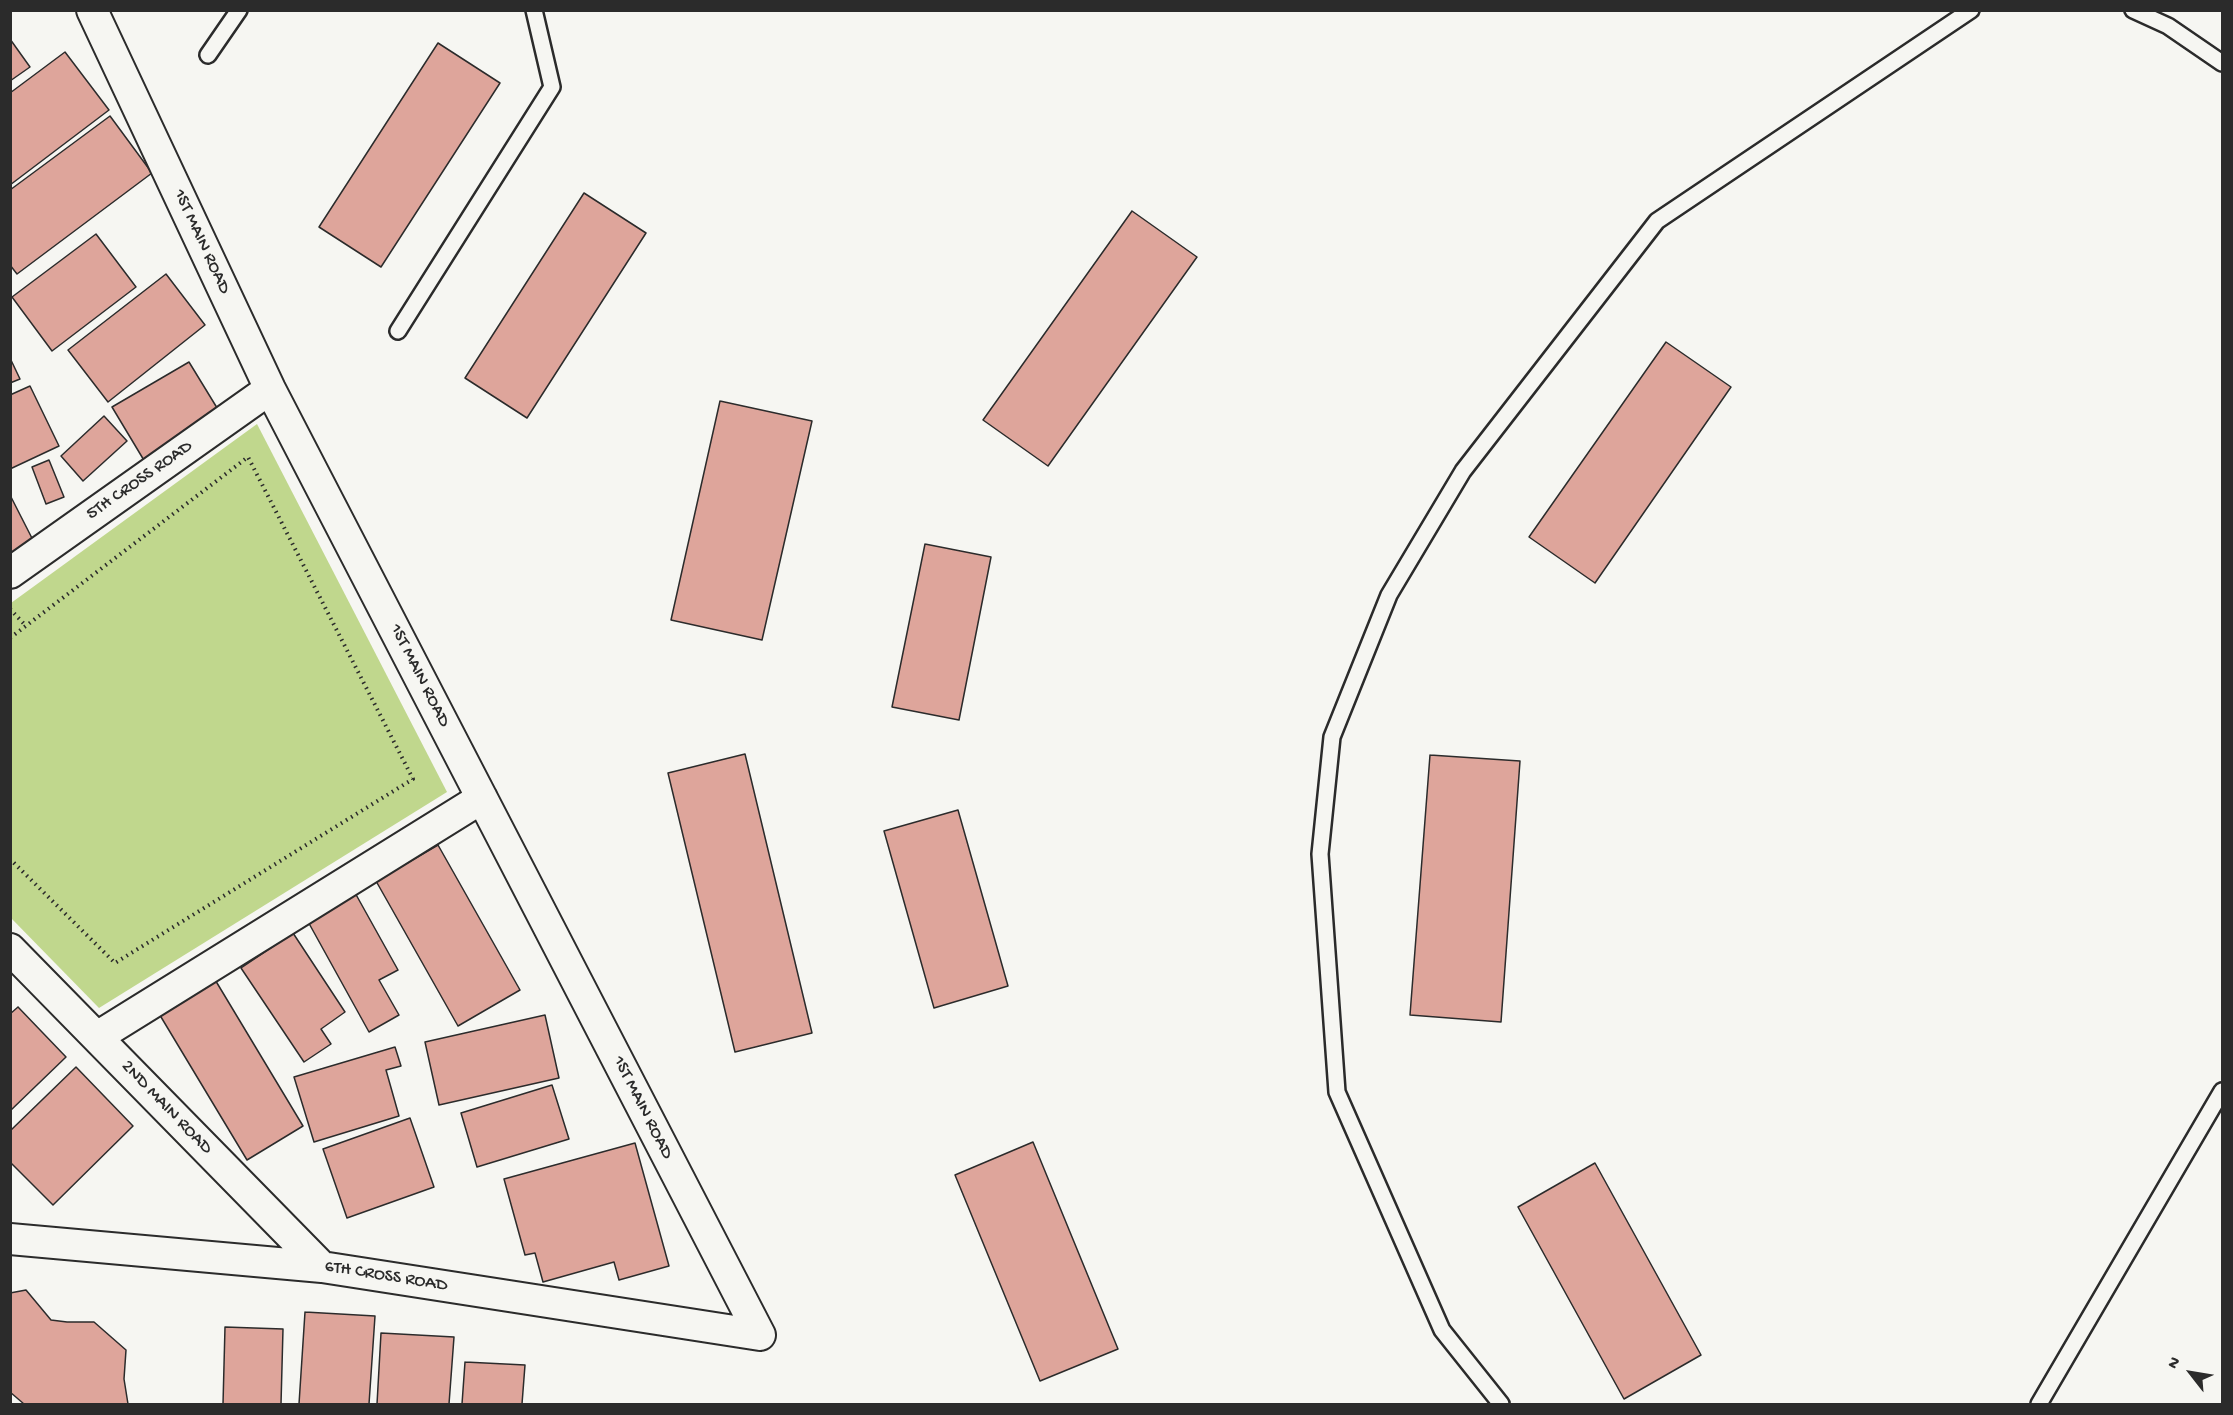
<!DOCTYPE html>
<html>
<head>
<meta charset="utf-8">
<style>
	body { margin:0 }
	#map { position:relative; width:2233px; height:1415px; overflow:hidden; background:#f6f6f2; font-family:"Gochi Hand",sans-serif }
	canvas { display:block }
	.frame { position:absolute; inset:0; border:12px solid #2b2b2b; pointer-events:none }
	.north { position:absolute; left:2161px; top:1343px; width:60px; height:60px; -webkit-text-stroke:4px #f6f6f2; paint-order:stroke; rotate:301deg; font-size:16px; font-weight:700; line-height:24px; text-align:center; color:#2b2b2b }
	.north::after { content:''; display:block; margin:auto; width:21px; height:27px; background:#2b2b2b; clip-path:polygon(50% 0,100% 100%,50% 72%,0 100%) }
</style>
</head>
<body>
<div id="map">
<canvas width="2233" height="1415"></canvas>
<div class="frame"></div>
<div class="north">N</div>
</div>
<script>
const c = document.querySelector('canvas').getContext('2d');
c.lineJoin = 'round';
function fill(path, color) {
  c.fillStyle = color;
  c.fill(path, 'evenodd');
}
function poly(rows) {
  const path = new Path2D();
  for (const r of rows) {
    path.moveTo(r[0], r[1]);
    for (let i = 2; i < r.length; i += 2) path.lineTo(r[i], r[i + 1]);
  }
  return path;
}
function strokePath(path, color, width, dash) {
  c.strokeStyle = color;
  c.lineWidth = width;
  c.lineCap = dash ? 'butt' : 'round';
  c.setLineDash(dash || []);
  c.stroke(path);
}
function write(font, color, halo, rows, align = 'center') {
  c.font = font + ' "Gochi Hand",sans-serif';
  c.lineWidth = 5;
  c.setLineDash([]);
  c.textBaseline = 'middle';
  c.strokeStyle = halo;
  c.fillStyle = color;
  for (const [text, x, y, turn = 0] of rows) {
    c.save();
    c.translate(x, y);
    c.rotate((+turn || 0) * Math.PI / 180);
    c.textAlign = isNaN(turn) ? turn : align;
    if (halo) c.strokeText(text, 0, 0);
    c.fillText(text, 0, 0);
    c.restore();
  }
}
fill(poly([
	[257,424,447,792,99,1008,11,918,11,603]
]), '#c0d78d');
const building = poly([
	[10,39,30,67,10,81,10,39],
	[438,43,500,83,381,267,319,227,438,43],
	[65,52,109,110,10,185,10,93,65,52],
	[110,116,152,173,17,274,10,265,10,190,110,116],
	[584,193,646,233,527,418,465,378,584,193],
	[1132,211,1197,257,1048,466,983,420,1132,211],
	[96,234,136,287,52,351,12,297,96,234],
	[166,274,205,325,108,402,68,350,166,274],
	[1666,342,1731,387,1595,583,1529,537,1666,342],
	[10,358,20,379,10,383,10,358],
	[189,362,222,416,145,462,112,407,189,362],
	[30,386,59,446,10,469,10,395,30,386],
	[720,401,812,421,762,640,671,620,720,401],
	[104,416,127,441,83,481,61,456,104,416],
	[49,460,64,497,46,504,32,467,49,460],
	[10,495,38,550,10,563,10,495],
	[925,544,991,557,959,720,892,707,925,544],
	[745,754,812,1033,735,1052,668,773,745,754],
	[1430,755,1520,761,1501,1022,1410,1015,1430,755],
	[958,810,1008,986,934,1008,884,831,958,810],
	[438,845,520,990,458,1026,376,881,438,845],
	[354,891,398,970,379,980,399,1015,369,1032,306,918,354,891],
	[293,933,345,1012,321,1029,331,1044,304,1062,241,968,293,933],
	[211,973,303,1126,247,1160,155,1007,211,973],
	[18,1007,66,1057,10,1111,10,1014,18,1007],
	[545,1015,559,1078,439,1105,425,1042,545,1015],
	[395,1047,401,1066,386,1070,399,1116,314,1142,294,1077,395,1047],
	[76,1067,133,1126,53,1205,10,1162,10,1131,76,1067],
	[552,1085,569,1139,477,1167,461,1113,552,1085],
	[410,1118,434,1187,347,1218,323,1149,410,1118],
	[1033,1142,1118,1349,1040,1381,955,1175,1033,1142],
	[635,1143,669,1266,619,1280,614,1262,543,1282,535,1253,525,1255,504,1179,635,1143],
	[1595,1163,1701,1355,1624,1399,1518,1207,1595,1163],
	[26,1290,51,1320,67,1322,94,1322,126,1350,124,1379,128,1404,24,1404,10,1392,10,1293,26,1290],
	[305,1312,375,1316,369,1404,299,1404,305,1312],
	[225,1327,283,1329,281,1404,223,1404,225,1327],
	[381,1333,454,1337,449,1404,377,1404,381,1333],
	[465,1362,525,1365,522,1404,462,1404,465,1362]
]);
fill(building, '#dea59b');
strokePath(building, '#2b2b2b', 1.5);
const service = poly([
	[2133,10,2168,26,2222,63],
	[208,55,239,10],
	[398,331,552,87,534,10],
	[1501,1404,1442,1330,1337,1092,1320,854,1332,737,1389,595,1463,471,1657,221,1971,10],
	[2039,1404,2222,1091]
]);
const minor = poly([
	[92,10,270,389,760,1335],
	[10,573,270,389],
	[10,949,322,1267],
	[97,1037,482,798],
	[10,1239,322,1267,760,1335]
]);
strokePath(service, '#2b2b2b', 20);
strokePath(minor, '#2b2b2b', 34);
strokePath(poly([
	[10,609,26,626],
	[10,638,248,457,413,779,115,963,10,859]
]), '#2b2b2b', 4, [1.5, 4.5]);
strokePath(service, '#f6f6f2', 15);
strokePath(minor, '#f6f6f2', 30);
write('18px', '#2b2b2b', '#f6f6f2', [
	["1ST MAIN ROAD",201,242,65],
	["5TH CROSS ROAD",140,481,-35],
	["1ST MAIN ROAD",419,676,63],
	["2ND MAIN ROAD",166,1108,46],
	["1ST MAIN ROAD",642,1108,63],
	["6TH CROSS ROAD",386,1277,9]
]);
</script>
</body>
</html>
